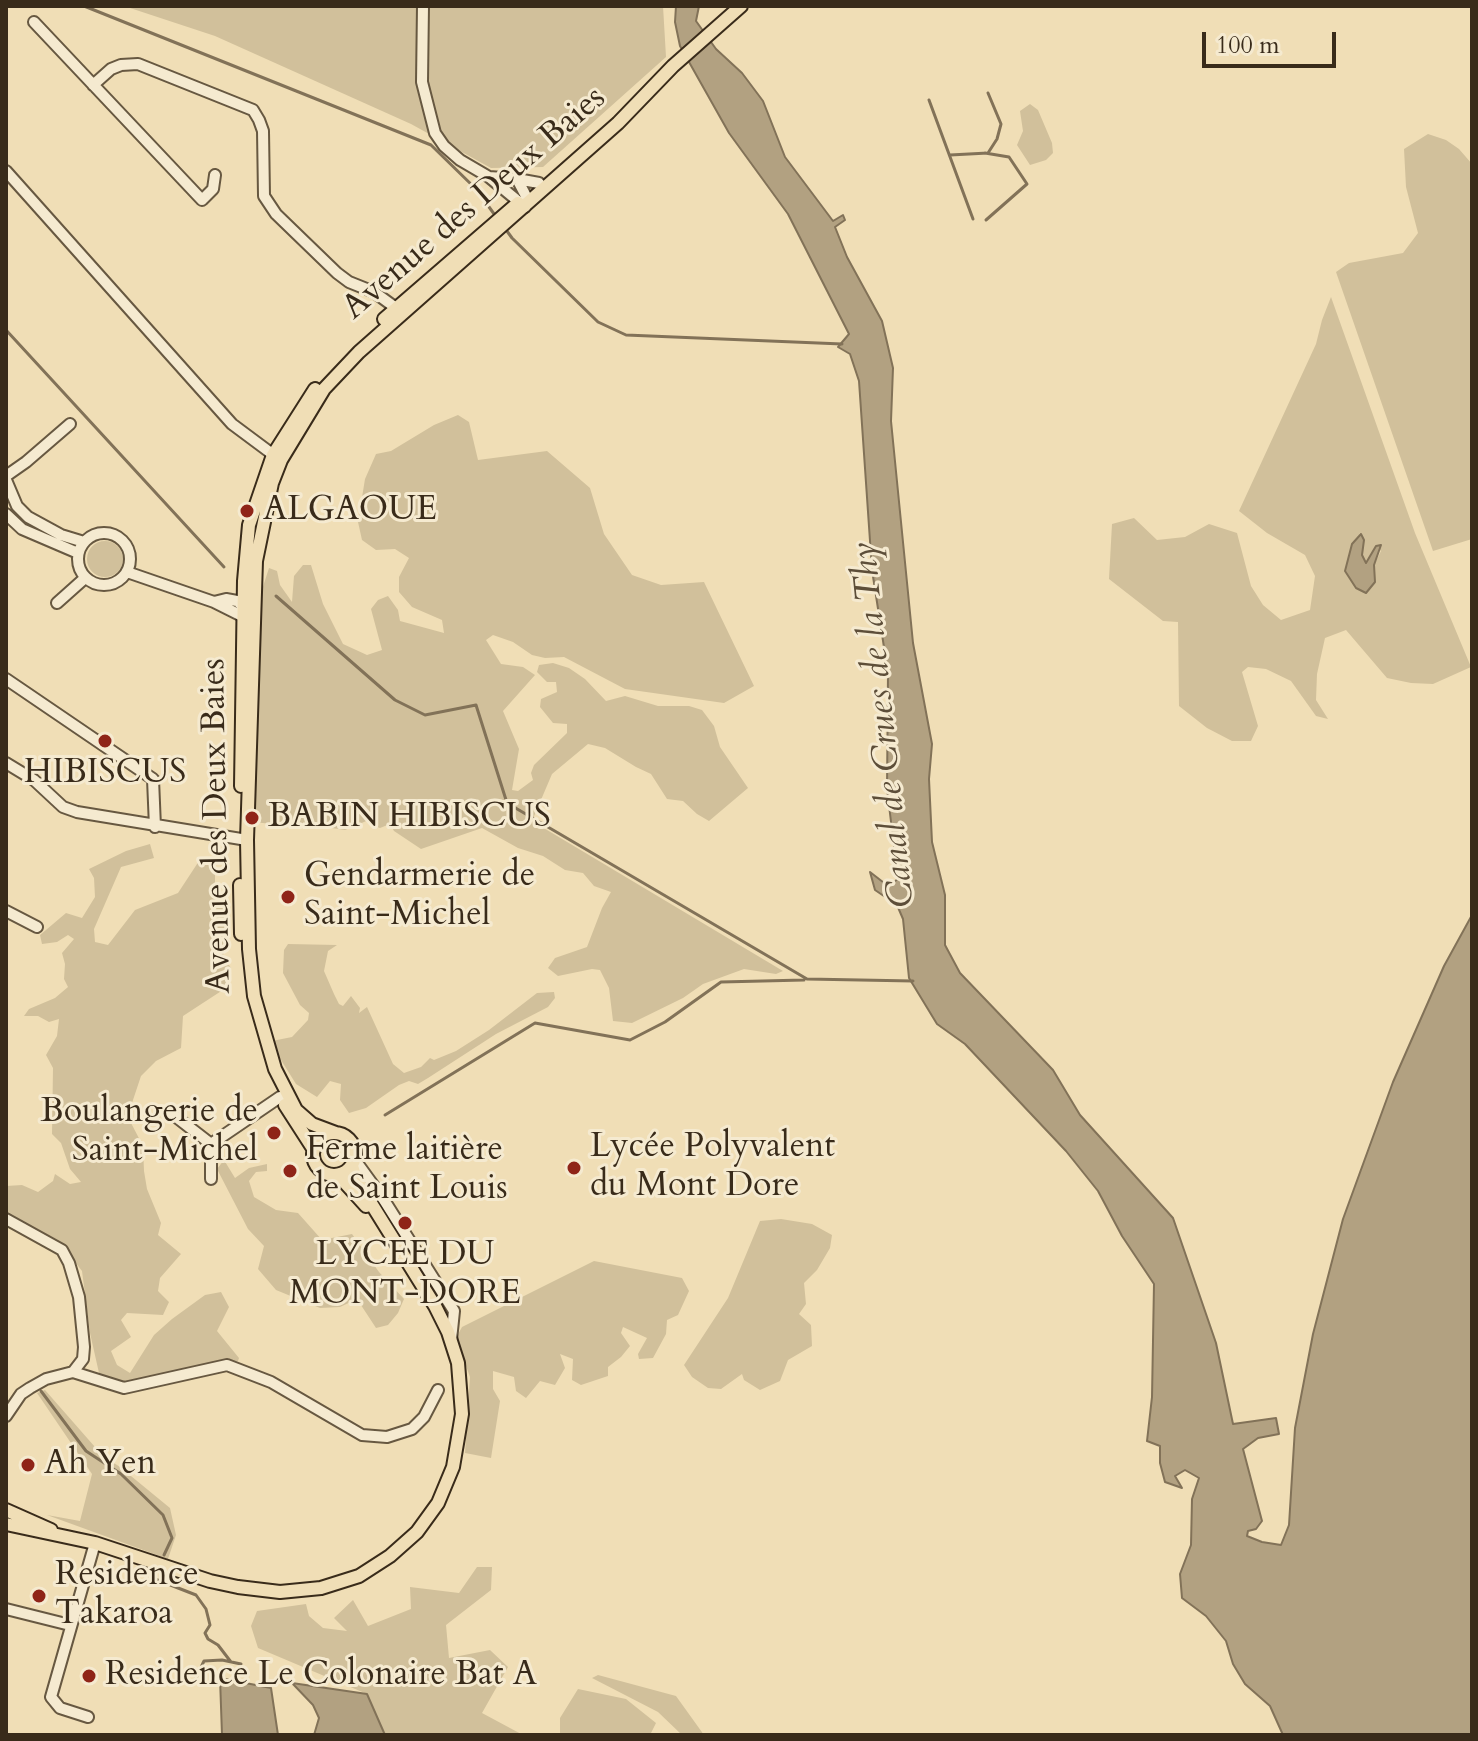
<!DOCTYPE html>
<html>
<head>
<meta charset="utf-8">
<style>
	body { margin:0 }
	#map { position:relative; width:1478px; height:1741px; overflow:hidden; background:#f0deb6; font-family:Cardo,serif }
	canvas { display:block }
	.frame { position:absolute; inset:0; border:8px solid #392b1a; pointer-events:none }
	.scale { position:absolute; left:1202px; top:32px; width:134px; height:36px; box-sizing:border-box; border:4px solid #392b1a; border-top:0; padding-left:10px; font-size:24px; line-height:28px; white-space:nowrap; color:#392b1a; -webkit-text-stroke:6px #f5ead0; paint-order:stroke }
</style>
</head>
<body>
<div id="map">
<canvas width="1478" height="1741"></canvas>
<div class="frame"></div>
<div class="scale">100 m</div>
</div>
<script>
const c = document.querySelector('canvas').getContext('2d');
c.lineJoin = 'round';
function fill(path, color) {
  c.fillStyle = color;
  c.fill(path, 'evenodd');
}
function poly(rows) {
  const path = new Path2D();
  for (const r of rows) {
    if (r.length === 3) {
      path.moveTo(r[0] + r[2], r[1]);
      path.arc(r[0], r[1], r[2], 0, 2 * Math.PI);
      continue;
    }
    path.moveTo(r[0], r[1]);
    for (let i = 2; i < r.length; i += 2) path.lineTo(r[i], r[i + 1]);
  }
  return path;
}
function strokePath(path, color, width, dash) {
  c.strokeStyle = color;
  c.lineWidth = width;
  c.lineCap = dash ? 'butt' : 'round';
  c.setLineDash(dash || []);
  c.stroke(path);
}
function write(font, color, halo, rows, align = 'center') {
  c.font = font + ' Cardo,serif';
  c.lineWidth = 6;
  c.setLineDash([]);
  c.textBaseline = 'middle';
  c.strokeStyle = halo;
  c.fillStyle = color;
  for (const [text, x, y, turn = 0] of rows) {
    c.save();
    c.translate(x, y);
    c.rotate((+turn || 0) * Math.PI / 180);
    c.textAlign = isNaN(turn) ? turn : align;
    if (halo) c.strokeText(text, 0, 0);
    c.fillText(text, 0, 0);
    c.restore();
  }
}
fill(poly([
	[124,6,663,6,666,57,543,167,491,168,411,124,215,36],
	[1030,104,1038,110,1052,143,1053,153,1046,160,1030,165,1017,145,1023,131,1020,111],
	[1428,134,1446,140,1459,149,1472,164,1472,539,1433,551,1336,272,1349,263,1403,253,1418,233,1406,187,1404,149],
	[1331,297,1415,533,1471,667,1433,684,1411,683,1387,678,1346,630,1325,638,1317,674,1316,700,1328,719,1316,716,1291,681,1266,669,1248,667,1242,672,1258,726,1251,741,1232,741,1207,728,1179,706,1178,622,1163,621,1109,579,1112,524,1134,518,1157,540,1185,537,1209,524,1237,533,1251,586,1263,605,1281,620,1310,610,1315,576,1305,555,1267,533,1239,511,1316,344,1322,320],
	[1360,535,1364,540,1362,555,1366,564,1376,546,1381,551,1374,565,1375,582,1350,579,1345,571,1352,544],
	[458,415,469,422,478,460,547,451,590,488,604,534,632,575,661,585,704,582,754,686,724,703,625,689,564,657,545,658,532,655,513,642,493,635,486,640,501,664,523,667,535,675,503,711,519,749,512,790,518,791,533,780,531,773,534,765,567,733,567,724,553,723,540,707,541,699,557,692,556,682,547,682,537,672,539,665,553,663,569,668,585,679,606,701,625,696,658,706,689,706,702,710,714,726,720,747,748,788,709,821,697,814,683,801,667,799,651,774,636,767,605,748,588,744,552,774,532,821,783,971,776,974,744,969,703,984,683,998,632,1023,613,1021,609,988,600,970,592,969,558,976,548,968,555,958,587,947,602,908,611,892,594,886,583,873,565,870,543,856,518,848,482,828,421,849,394,831,390,824,380,828,371,825,371,819,345,830,286,821,272,824,253,822,260,596,269,568,277,571,280,585,292,602,294,576,303,565,311,565,323,604,343,644,367,655,382,650,371,609,378,600,388,596,398,610,400,621,444,633,442,620,412,607,399,592,399,577,409,558,395,549,376,550,362,540,358,522,365,479,376,454,391,451,434,425],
	[105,559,18],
	[150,844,154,858,121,867,94,929,95,942,108,945,135,910,178,893,199,861,215,860,215,887,230,925,223,956,231,968,229,986,183,1016,181,1048,156,1061,141,1076,132,1103,131,1123,143,1146,144,1171,147,1189,161,1223,158,1235,181,1254,160,1278,158,1291,169,1302,163,1315,127,1313,121,1320,131,1337,111,1351,117,1365,130,1373,154,1335,172,1319,205,1295,221,1292,229,1307,217,1331,239,1358,238,1361,216,1361,155,1378,128,1382,106,1379,99,1373,90,1333,82,1271,58,1240,6,1213,6,1186,22,1185,38,1192,53,1181,55,1174,70,1184,81,1182,70,1169,61,1143,52,1134,53,1068,46,1055,57,1036,59,1019,49,1022,38,1016,24,1016,29,1009,55,998,68,987,64,979,65,964,62,953,74,939,68,935,57,942,42,944,40,935,66,913,82,918,95,897,94,878,89,869,126,851],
	[288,944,337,945,328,951,324,971,334,994,339,1004,343,1006,351,996,360,1008,359,1013,367,1007,393,1064,404,1073,421,1067,430,1058,434,1060,456,1051,489,1030,537,993,554,992,555,998,548,1007,496,1034,428,1078,418,1084,409,1081,399,1085,366,1108,349,1113,340,1100,341,1084,330,1081,317,1097,296,1084,276,1052,272,1041,292,1037,308,1020,309,1013,300,1005,283,973,284,950],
	[224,1160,235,1178,249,1168,267,1164,267,1171,256,1172,249,1181,254,1197,276,1210,298,1213,322,1240,352,1234,379,1272,404,1299,398,1313,388,1325,376,1328,357,1299,340,1307,320,1308,276,1290,258,1269,264,1246,248,1229,217,1169],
	[781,1219,812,1224,832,1235,830,1248,817,1270,804,1283,806,1304,799,1314,811,1325,812,1346,788,1360,780,1381,760,1390,744,1380,742,1374,721,1389,708,1388,692,1377,684,1365,728,1298,760,1221],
	[594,1261,682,1278,689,1291,678,1315,667,1320,666,1334,653,1358,639,1359,638,1354,647,1338,623,1327,621,1333,630,1346,621,1357,608,1367,608,1376,581,1385,572,1380,573,1359,560,1354,565,1368,555,1385,540,1381,526,1398,516,1391,514,1377,493,1371,493,1389,500,1401,491,1458,465,1453,470,1377,456,1338,462,1327],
	[45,1390,102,1455,120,1467,170,1508,176,1535,168,1559,47,1515,80,1521,92,1474,37,1393],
	[477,1567,492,1567,491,1590,446,1625,449,1658,490,1650,508,1667,482,1713,523,1735,385,1735,367,1694,258,1648,251,1626,257,1611,306,1604,309,1616,323,1628,347,1631,334,1618,353,1600,368,1626,411,1609,410,1587,459,1593],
	[598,1675,676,1696,704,1735,682,1735,658,1712,592,1678],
	[578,1689,626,1699,656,1723,650,1735,560,1735,560,1718]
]), '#d1c09b');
const water = poly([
	[676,6,699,6,696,21,716,49,742,73,763,101,785,157,833,221,843,215,845,220,835,227,847,257,882,321,893,368,891,421,913,643,932,744,929,779,932,842,945,895,945,945,960,973,1053,1070,1080,1115,1173,1218,1216,1343,1233,1424,1276,1418,1279,1434,1258,1438,1243,1449,1262,1521,1256,1529,1248,1531,1247,1536,1262,1542,1281,1545,1289,1525,1295,1428,1313,1334,1343,1219,1393,1082,1444,966,1472,915,1472,1735,1283,1735,1270,1706,1245,1684,1233,1664,1226,1641,1206,1616,1182,1598,1180,1574,1191,1545,1192,1499,1199,1478,1185,1470,1175,1476,1182,1488,1165,1482,1160,1463,1160,1446,1147,1441,1152,1397,1154,1284,1122,1236,1098,1191,1066,1151,965,1044,937,1024,909,978,903,919,897,905,875,890,870,872,888,886,898,879,887,789,888,673,872,570,859,381,850,354,838,347,849,334,788,214,729,133,680,46,675,22,676,6],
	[1361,534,1364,540,1362,555,1366,563,1376,546,1381,545,1374,565,1375,582,1366,593,1356,588,1345,571,1352,544,1361,534],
	[220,1678,271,1688,278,1735,222,1735,220,1678],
	[292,1683,367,1694,385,1735,314,1735,319,1718,313,1705,292,1683]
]);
fill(water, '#b2a181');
strokePath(water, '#827258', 2);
strokePath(poly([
	[84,6,431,145,476,189,497,218],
	[929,100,973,219],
	[985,153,1009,157,1027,184,986,220],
	[950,155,988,153,997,139,1001,124,988,93],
	[504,227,512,238,598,322,626,335,842,344],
	[6,330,224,567],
	[276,596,395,700,425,715,476,705,507,803,807,979,913,981],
	[385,1115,535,1023,630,1040,665,1022,721,982,804,980],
	[41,1391,86,1451,121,1474,163,1515,172,1538,164,1555],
	[155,1579,196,1595,206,1609,210,1625,205,1633,208,1639,218,1645,231,1662],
	[193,1684,204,1661,222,1660,241,1664]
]), '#827258', 3);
const minor = poly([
	[423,6,422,82,435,133,444,146,460,160,489,177,524,206],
	[34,22,202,200,213,189,215,175],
	[93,85,111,69,121,65,138,64,253,110,259,120,263,131,264,196,276,214,337,273,349,282,374,292,396,308],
	[6,171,232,424,279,459],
	[489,177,517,179,526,196,525,207],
	[517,179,539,183],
	[6,476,26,462,70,424],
	[6,480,17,506,28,517,61,535,84,542],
	[6,514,22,529,78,553],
	[104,559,26],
	[127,572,214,602,244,617],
	[214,602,226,599,237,601,247,610],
	[57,603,85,578],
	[6,679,153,779,155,827],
	[6,763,34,780,63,807,77,812,247,840],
	[6,911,37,927],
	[171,1113,211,1144,280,1097],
	[211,1144,211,1179],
	[355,1160,384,1200,454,1311,451,1340],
	[6,1219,62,1250,69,1263,79,1297,84,1347,83,1359,73,1372,46,1379,30,1388,21,1394,6,1416],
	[73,1372,124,1388,227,1365,271,1382,362,1435,387,1437,412,1429,424,1417,438,1390],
	[6,1609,70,1625],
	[88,1717,60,1708,51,1697,95,1543]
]);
const major = poly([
	[384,319,518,203],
	[241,786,244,581,249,525,273,455,315,389],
	[240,885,241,934],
	[285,1105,314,1150],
	[336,1133,312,1124,296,1110,275,1069,254,996,249,949,247,840,256,561,272,483,281,460,324,389,359,352,618,123,673,66,741,6],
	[334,1154,21],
	[338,1175,366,1206],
	[6,1510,51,1530],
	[6,1524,95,1543,210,1581,238,1587,280,1592,321,1588,359,1576,390,1556,417,1532,438,1503,453,1467,462,1414,458,1363,448,1332,435,1306,356,1179,352,1166]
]);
strokePath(minor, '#675841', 14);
strokePath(major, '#392b1a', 16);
strokePath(minor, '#f5ead0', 10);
strokePath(major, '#f0deb6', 12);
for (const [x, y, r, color] of [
	[247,511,8,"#8f2418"],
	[105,741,8,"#8f2418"],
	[252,818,8,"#8f2418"],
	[288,897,8,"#8f2418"],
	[274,1133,8,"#8f2418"],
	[574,1168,8,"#8f2418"],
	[290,1171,8,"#8f2418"],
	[405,1223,8,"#8f2418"],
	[28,1465,8,"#8f2418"],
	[39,1596,8,"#8f2418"],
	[89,1676,8,"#8f2418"]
]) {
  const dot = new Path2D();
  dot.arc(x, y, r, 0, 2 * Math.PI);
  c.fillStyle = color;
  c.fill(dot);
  strokePath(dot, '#f5ead0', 3);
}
write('34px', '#392b1a', '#f5ead0', [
	["Avenue des Deux Baies",475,204,-41],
	["Avenue des Deux Baies",218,826,-91]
]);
write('34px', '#392b1a', '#f5ead0', [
	["ALGAOUE",263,511],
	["HIBISCUS",105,774,"center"],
	["BABIN HIBISCUS",268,818],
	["Gendarmerie de",304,877],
	["Saint-Michel",304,916],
	["Boulangerie de",258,1113,"right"],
	["Saint-Michel",258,1152,"right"],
	["Lycée Polyvalent",590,1148],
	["du Mont Dore",590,1187],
	["Ferme laitière",306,1151],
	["de Saint Louis",306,1190],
	["LYCEE DU",405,1256,"center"],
	["MONT-DORE",405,1295,"center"],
	["Ah Yen",44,1465],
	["Residence",55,1576],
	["Takaroa",55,1615],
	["Residence Le Colonaire Bat A",105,1676]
], 'left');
write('italic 36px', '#5d4e39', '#f5ead0', [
	["Canal de Crues de la Thy",885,725,-96]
]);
</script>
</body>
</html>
